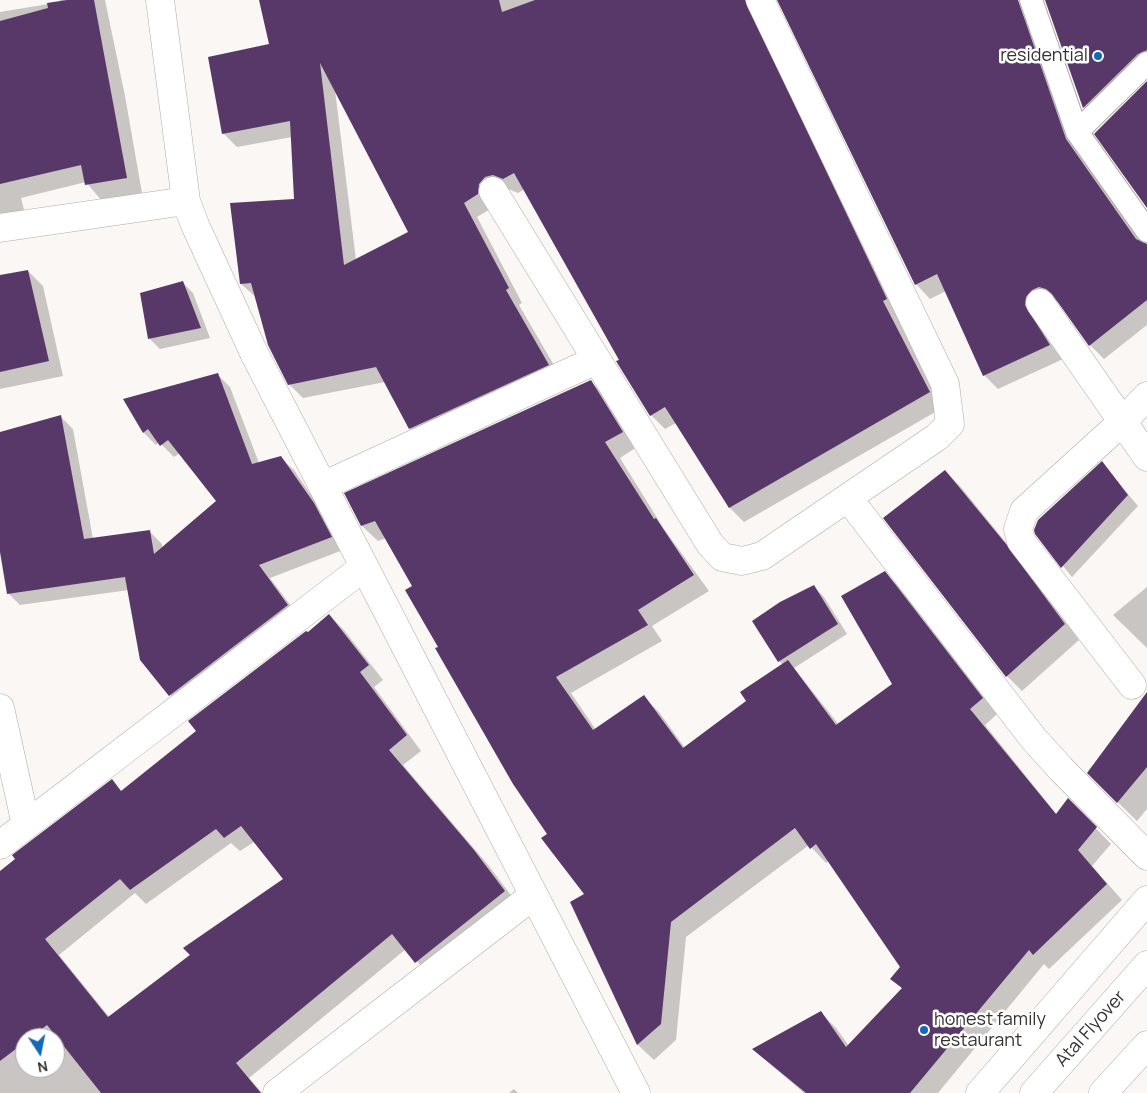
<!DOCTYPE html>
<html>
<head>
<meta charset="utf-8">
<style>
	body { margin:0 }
	#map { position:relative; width:1147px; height:1093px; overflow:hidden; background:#faf7f4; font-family:Manrope,sans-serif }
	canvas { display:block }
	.north { position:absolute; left:15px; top:1028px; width:50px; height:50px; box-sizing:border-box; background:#fff; border:1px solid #aeadad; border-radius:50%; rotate:169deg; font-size:14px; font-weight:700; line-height:20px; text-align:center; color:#343331 }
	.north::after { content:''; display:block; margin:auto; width:18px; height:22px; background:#116ab7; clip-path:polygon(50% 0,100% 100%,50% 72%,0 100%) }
</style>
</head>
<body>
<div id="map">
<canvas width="1147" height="1093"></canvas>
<div class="north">N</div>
</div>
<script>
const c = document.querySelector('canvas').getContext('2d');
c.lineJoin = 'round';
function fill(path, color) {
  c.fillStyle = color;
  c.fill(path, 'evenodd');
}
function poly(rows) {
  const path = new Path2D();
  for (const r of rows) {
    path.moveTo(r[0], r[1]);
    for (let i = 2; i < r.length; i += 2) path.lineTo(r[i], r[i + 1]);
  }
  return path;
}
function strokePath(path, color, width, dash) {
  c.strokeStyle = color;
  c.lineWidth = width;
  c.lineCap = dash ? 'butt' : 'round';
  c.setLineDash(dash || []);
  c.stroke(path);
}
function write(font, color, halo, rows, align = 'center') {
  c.font = font + ' Manrope,sans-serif';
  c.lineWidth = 5;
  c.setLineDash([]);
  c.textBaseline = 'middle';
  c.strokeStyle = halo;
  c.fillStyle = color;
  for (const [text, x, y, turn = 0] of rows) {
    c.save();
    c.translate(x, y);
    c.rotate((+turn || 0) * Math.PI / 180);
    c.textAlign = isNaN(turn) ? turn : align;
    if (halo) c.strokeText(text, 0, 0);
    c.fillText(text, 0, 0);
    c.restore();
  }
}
fill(poly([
	[60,0,105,0,125,96,142,193,101,200,86,182,21,198,27,222,0,230,0,12,61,2],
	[260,0,767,0,900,313,897,315,944,407,744,522,730,508,676,423,665,429,651,415,525,189,518,193,508,189,500,191,492,208,477,217,522,303,519,305,562,379,424,443,410,428,385,382,303,398,289,384,257,298,241,284,295,200,292,137,237,147,223,133,271,45],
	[335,90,410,233,356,260],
	[779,0,991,0,1021,14,1035,28,1080,155,1143,244,1147,245,1147,325,1104,359,1090,345,1060,302,1053,301,1063,359,998,389,984,375,946,291,930,299,916,284],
	[1046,0,1147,0,1147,73,1097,121,1084,107],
	[28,271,43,286,63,376,0,389,0,276],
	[183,283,193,293,210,338,160,349,149,338],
	[217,374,230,387,259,463,281,458,294,470,326,517,343,550,270,578,300,618,182,708,141,660,129,590,20,605,8,593,0,543,0,433,61,417,73,429,93,539,149,531,162,544,162,549,218,501,180,453,174,457,159,442,156,445,144,433,125,399],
	[590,381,606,397,637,447,620,458,664,529,709,591,652,626,662,641,571,693,596,730,644,697,659,712,685,748,748,701,783,665,779,661,814,587,824,597,847,634,794,668,839,725,893,684,885,573,900,588,997,714,985,725,1057,815,1068,800,1111,844,1092,866,1122,900,1049,969,1044,964,938,1093,804,1093,754,1050,821,1013,836,1028,849,1046,903,989,892,979,902,967,829,861,826,863,809,845,686,937,676,1040,654,1060,638,1045,572,902,585,894,439,648,414,587,386,538,378,541,362,526],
	[1102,463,1138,506,1072,577,1037,534],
	[945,471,960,486,1020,560,1079,640,1022,691,1007,676,885,518],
	[1147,587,1147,648,1113,615],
	[329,615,344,630,383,680,374,687,421,751,403,765,489,866,519,906,431,977,406,949,249,1078,262,1093,0,1093,0,873,112,781,122,792,198,731],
	[254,842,285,879,110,1018,59,955,135,893,146,904,231,843,240,851],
	[25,1038,55,1038,55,1068,25,1068],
	[1147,695,1147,809,1137,821,1088,773],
	[514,1089,518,1093,509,1093]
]), '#0003');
fill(poly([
	[67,0,94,0,127,178,85,185,81,165,0,184,0,21,48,8,47,3],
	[259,0,499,0,502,12,535,0,745,0,887,299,883,301,930,392,729,508,665,407,650,416,616,361,619,360,514,173,503,179,493,175,485,177,479,184,478,194,464,203,509,288,506,290,549,365,409,429,376,367,288,385,268,345,251,283,240,284,230,203,294,199,290,121,222,134,208,57,269,44],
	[320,63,408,232,344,265],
	[777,0,1018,0,1066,139,1136,239,1147,244,1147,300,1089,346,1052,294,1046,289,1039,287,1032,290,1026,297,1025,305,1050,345,983,376,937,274,915,285],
	[1045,0,1147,0,1147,50,1138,54,1083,108],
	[1147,81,1147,208,1094,134],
	[28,270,49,361,0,372,0,275],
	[183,281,201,328,148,339,140,293],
	[218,373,252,464,281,456,314,503,332,537,259,565,288,605,169,696,140,660,125,577,7,594,0,552,0,432,61,415,84,539,150,530,154,554,216,501,168,440,160,446,148,429,143,433,123,399],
	[591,380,623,432,605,442,654,519,656,518,694,575,638,610,648,625,556,677,593,730,644,695,683,748,746,701,740,692,788,660,836,725,892,684,841,596,885,571,983,698,970,709,1056,814,1068,798,1097,827,1078,850,1107,884,1033,955,1029,950,910,1093,806,1093,752,1049,821,1011,846,1047,902,988,890,979,900,967,816,844,810,849,795,828,671,922,661,1024,637,1045,570,902,584,894,541,838,547,834,513,784,435,648,438,647,405,590,412,586,375,521,361,526,344,493],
	[1102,461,1128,495,1061,568,1035,534,1034,530,1038,520],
	[945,470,1006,544,1065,624,1006,677,883,518],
	[814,585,838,624,778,662,752,621,780,602],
	[329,614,369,665,360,672,407,735,389,750,474,850,505,891,415,963,392,934,236,1063,261,1093,101,1093,47,1025,30,1038,25,1038,25,1042,0,1061,0,871,15,859,12,855,112,779,121,791,196,731,188,721,306,631,308,632],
	[241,826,283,879,183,948,190,955,108,1017,45,939,120,879,130,890,216,829,224,838],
	[1147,692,1147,767,1117,803,1087,773]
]), '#583868');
const lane = poly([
	[1031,0,1077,132,1147,231],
	[1077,132,1147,63]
]);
const street = poly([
	[160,0,186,201,195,225,254,353,636,1093],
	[493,191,710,544,722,557,742,561,762,556,937,437,950,424,945,384,760,0],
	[0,228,186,201],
	[1040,303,1147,457],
	[323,486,596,360],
	[848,498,1033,738,1061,769,1147,856],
	[1132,685,1021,541,1018,529,1024,511,1121,423,1147,396],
	[0,708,26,825],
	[0,845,364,567],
	[277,1093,534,895]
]);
const secondary = poly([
	[980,1093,1147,900]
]);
const primary = poly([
	[1034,1093,1147,965],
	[1103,1093,1147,1045]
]);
strokePath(lane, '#aeaba8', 24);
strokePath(street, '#aeaba8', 29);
strokePath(secondary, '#aeaba8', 29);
strokePath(primary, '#aeaba8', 29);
strokePath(lane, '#fff', 22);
strokePath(street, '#fff', 28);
strokePath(secondary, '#fff', 28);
strokePath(primary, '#fff', 28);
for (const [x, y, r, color] of [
	[1098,56,5,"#116ab7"],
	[924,1030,5,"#116ab7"]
]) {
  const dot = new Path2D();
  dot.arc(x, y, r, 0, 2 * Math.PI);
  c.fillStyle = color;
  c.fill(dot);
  strokePath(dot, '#fff', 2);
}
write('18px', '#343331', '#fff', [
	["residential",1088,56],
	["honest family",934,1020,"left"],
	["restaurant",934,1041,"left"]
], 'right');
write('18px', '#343331', '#fff', [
	["Atal Flyover",1091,1029,-48]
]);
</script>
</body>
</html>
